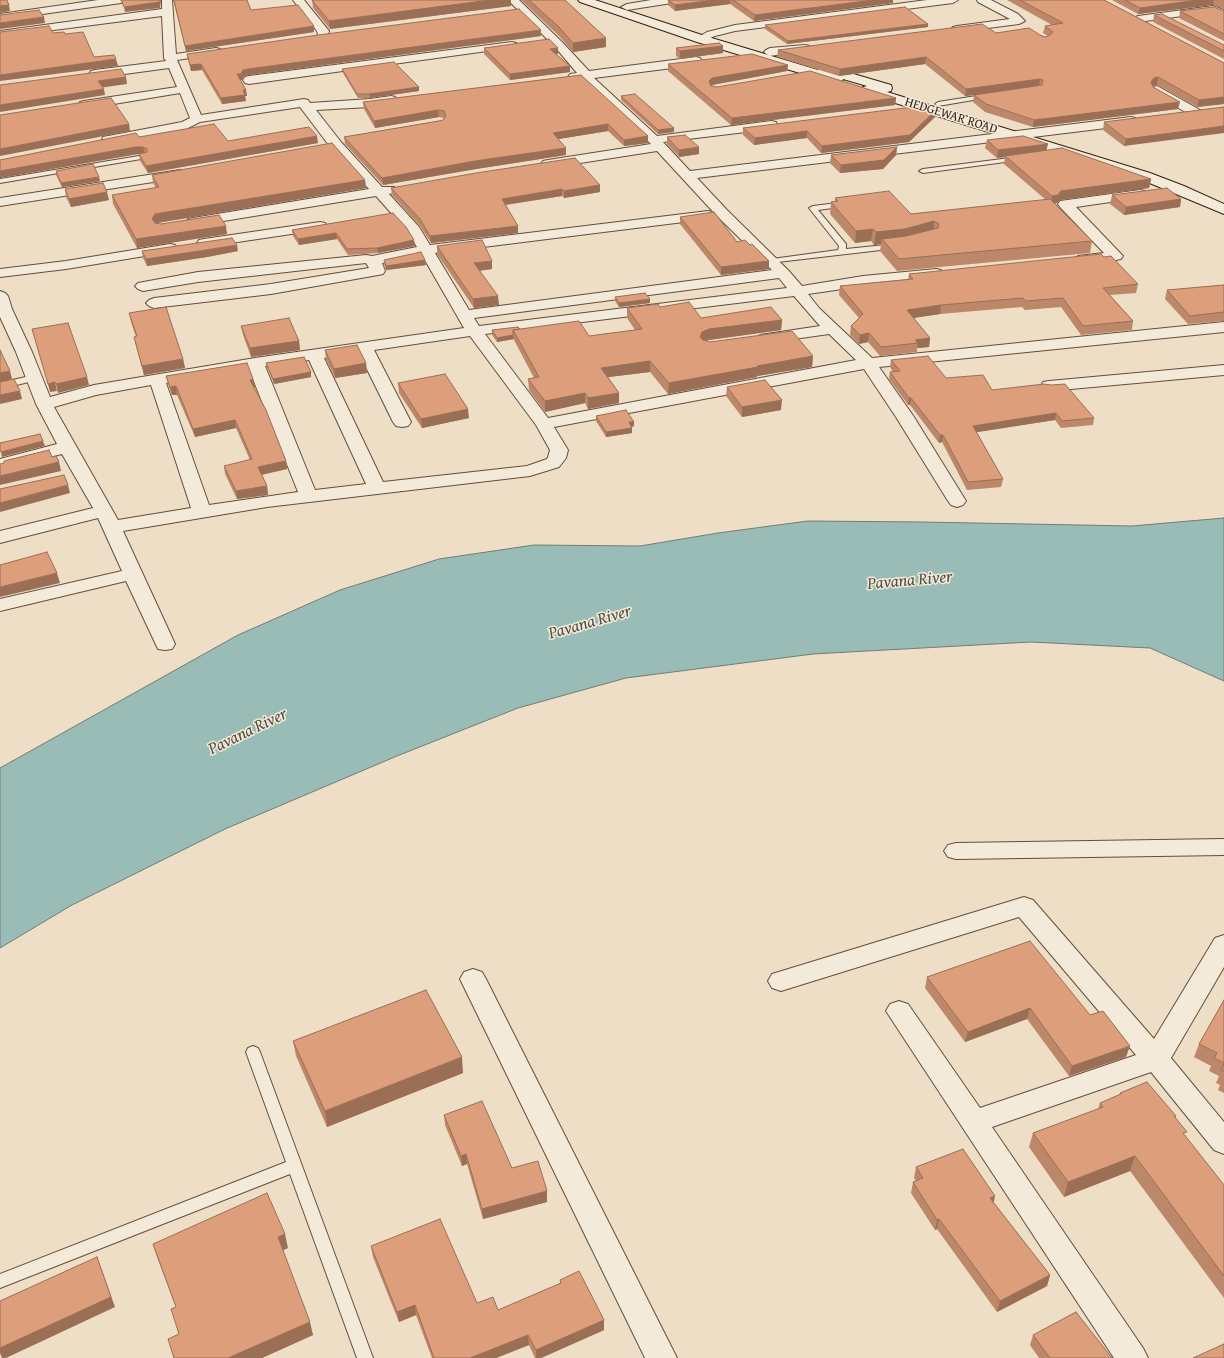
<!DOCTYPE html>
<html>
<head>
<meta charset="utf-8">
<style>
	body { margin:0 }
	canvas { display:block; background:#eedec5 }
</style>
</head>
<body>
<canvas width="1224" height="1358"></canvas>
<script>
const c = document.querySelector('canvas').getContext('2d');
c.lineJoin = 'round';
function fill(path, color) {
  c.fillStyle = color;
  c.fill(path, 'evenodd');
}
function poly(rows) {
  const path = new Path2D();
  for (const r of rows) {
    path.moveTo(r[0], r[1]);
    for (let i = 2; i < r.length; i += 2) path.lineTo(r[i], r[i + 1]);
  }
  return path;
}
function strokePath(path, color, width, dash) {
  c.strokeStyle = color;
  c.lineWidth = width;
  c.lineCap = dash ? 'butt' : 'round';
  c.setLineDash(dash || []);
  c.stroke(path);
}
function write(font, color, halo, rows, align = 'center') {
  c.font = font + ' "Gentium Book Plus",serif';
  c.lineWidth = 3;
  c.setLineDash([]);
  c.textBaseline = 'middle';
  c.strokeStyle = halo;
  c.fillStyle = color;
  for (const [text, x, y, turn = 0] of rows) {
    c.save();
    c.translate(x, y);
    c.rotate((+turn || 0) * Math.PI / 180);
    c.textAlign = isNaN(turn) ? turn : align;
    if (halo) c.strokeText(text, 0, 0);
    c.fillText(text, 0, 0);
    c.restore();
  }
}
const water = poly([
	[1224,518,1224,681,1150,648,1031,642,813,654,626,678,518,708,397,756,225,829,72,905,0,948,0,768,238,635,340,590,439,559,534,545,640,546,718,533,808,521,923,522,1132,526,1224,518]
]);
fill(water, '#99bcb7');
strokePath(water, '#707d75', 1);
const service = poly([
	[989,94,991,95,991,97,938,106,935,104,938,102,989,94],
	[145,155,147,156,147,158,0,183,0,179,145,155],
	[1018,157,1021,159,1020,160,923,173,919,171,923,169,1018,157],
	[845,202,848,202,848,206,818,210,846,244,846,249,895,244,898,244,898,248,769,263,768,261,772,259,838,250,839,246,809,208,813,206,845,202],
	[34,375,37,376,38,378,37,380,0,389,0,383,34,375],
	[253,1046,258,1048,260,1052,373,1358,357,1358,290,1174,0,1288,0,1274,286,1162,246,1052,248,1048,253,1046]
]);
const minor = poly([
	[98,0,126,0,121,3,0,20,0,14,98,0],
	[162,0,172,0,176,54,216,48,220,49,222,51,220,53,216,54,177,60,201,115,304,99,308,100,310,103,370,99,391,96,395,97,397,100,395,103,391,104,370,107,316,110,341,142,382,187,394,187,396,190,394,193,389,194,419,227,430,245,708,211,713,212,715,215,713,218,708,219,435,253,469,310,772,270,717,216,657,151,548,168,543,167,541,164,543,161,548,160,651,144,583,79,570,80,568,77,570,74,577,73,555,47,508,0,519,0,563,43,589,71,696,57,700,58,702,61,700,64,696,65,594,78,657,136,771,121,776,122,777,125,776,128,771,129,663,142,690,171,1131,117,1135,118,1137,121,1135,124,1131,125,697,178,727,210,788,270,802,286,863,276,936,269,941,270,943,273,941,276,936,277,863,286,808,294,819,308,872,358,1224,322,1224,332,879,367,914,417,966,501,963,505,957,507,951,505,948,501,896,417,864,369,554,427,568,450,566,458,559,467,530,476,267,507,123,531,175,644,172,649,165,650,158,649,126,581,0,611,0,599,122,571,98,518,0,543,0,531,93,508,62,454,0,469,0,459,57,444,36,404,16,352,0,317,0,291,5,293,8,296,12,309,32,352,50,397,94,385,255,358,464,328,422,255,382,263,385,271,383,274,378,275,271,294,154,308,149,306,146,303,149,300,154,298,271,284,369,268,366,263,198,282,143,291,138,289,135,286,138,283,198,272,366,255,372,256,417,247,408,232,376,196,193,226,188,225,186,222,188,219,193,218,369,189,331,148,300,107,200,122,186,129,108,144,103,143,102,140,103,137,182,122,190,118,180,93,84,109,80,108,78,105,80,102,84,101,177,87,169,68,95,78,91,77,89,74,91,71,95,70,166,61,164,58,162,16,0,37,0,31,162,9,162,0],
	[779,278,787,288,479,326,474,318,779,278],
	[794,296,820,326,760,335,758,338,760,341,766,343,829,334,856,360,548,418,485,334,794,296],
	[470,336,536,425,550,450,548,457,547,459,527,466,383,482,324,358,359,353,393,422,396,426,402,427,408,426,411,422,374,350,470,336],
	[309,360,366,484,315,490,265,366,309,360],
	[249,369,298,492,209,505,166,383,249,369],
	[151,385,191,508,118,520,54,407,96,395,151,385],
	[293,0,304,0,329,31,327,38,319,38,317,31,293,0],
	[651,0,677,0,672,3,627,10,621,7,627,4,651,0],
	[927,0,958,0,953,3,735,31,715,36,701,42,697,41,695,39,707,32,735,25,927,0],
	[977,0,991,0,1018,14,1025,21,1019,24,957,32,953,31,951,29,953,27,957,26,1010,19,978,2,977,0],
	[1213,6,1224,10,1224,17,1212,12,1138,22,1132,19,1138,16,1213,6],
	[512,42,516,43,518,45,516,47,249,84,245,83,243,80,245,77,249,76,512,42],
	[805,45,809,46,811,48,809,50,770,56,766,54,764,52,766,50,770,48,805,45],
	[1157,86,1200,110,1202,113,1200,116,1196,117,1192,116,1153,93,1151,90,1153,87,1157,86],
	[180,170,185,171,187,174,185,177,0,206,0,198,180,170],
	[1140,190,1145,191,1147,194,1145,197,1076,207,1123,256,1121,259,1116,260,1083,263,1078,262,1076,259,1078,256,1104,253,1060,207,1058,204,1060,201,1140,190],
	[320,222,325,223,327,226,325,229,204,247,199,246,197,243,199,240,204,239,320,222],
	[170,244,175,245,177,248,175,251,66,269,0,277,0,269,66,261,170,244],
	[1224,365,1224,375,1049,391,1043,390,1041,386,1043,382,1049,381,1224,365],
	[1224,839,1224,855,956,859,948,857,944,851,948,845,956,843,1224,839],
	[1024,897,1033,900,1154,1039,1215,938,1224,935,1224,967,1171,1058,1224,1122,1224,1154,1214,1150,1151,1072,992,1127,1143,1348,1148,1358,1114,1358,886,1011,890,1004,899,1001,908,1004,980,1108,1136,1055,1019,917,781,991,772,988,768,981,772,974,1024,897],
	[473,969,482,972,486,979,677,1358,645,1358,460,979,464,972,473,969]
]);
const secondary = poly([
	[578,0,595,0,705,36,818,70,819,66,823,65,891,85,892,88,891,91,887,92,1150,173,1184,186,1224,204,1224,214,1140,179,863,93,862,90,863,87,867,86,843,79,841,83,833,83,697,42,580,2,578,0]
]);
strokePath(service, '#624e3e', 2);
strokePath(minor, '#624e3e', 2);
strokePath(secondary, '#331e11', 2);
fill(service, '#f4ead9');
fill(minor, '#f4ead9');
fill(secondary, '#f4ead9');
fill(poly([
	[173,0,247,0,251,10,314,32,186,51],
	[312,0,511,0,511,6,330,29,313,8],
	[521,0,565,0,606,47,573,52,559,36],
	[668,0,893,0,893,3,754,21,730,4,675,11,668,5],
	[1007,0,1104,0,1224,63,1224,104,1197,107,1157,85,1153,86,1178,109,1033,127,985,112,973,102,974,95,992,93,965,96,925,64,839,76,777,57,778,50,996,33,1040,35,1045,37,1048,36,1043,33,1045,26,1052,25],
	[1112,0,1224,0,1224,9,1213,5,1138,14],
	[1180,11,1224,11,1224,41,1179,18],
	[1154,15,1224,45,1224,59,1153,22],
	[928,24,928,27,787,44,765,29,765,25],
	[541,36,249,75,244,76,242,80,240,80,247,96,245,96,246,101,222,104,202,70,191,71,187,54],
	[723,46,723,53,680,59,676,56,676,48],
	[484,48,558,54,556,54,570,72,510,80,484,54],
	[668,64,788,65,787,71,712,85,711,85,717,87,896,98,895,105,731,125,668,71],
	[342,69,419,87,419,91,370,98,358,98,343,73],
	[581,75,648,143,624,146,608,131,558,139,566,155,476,169,383,185,345,144,344,137,443,120,444,118,439,117,375,128,364,109,363,102],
	[621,96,674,128,674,132,658,134,621,100],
	[1224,107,1124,146,1103,130,1104,122],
	[935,117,909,142,821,153,807,138,754,145,743,135,743,128],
	[139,137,228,141,318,143,148,173,140,161,139,154,0,178,0,160],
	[667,137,699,154,679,157,667,144],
	[987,140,1047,150,1151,179,1149,188,1060,200,1057,203,1055,203,1092,241,1090,253,897,271,880,251,881,244,874,245,871,241,855,243,830,214,831,202,835,201,835,198,911,214,1046,200,1004,164,1005,157,997,158,985,148],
	[897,147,896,155,883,169,840,173,830,163,831,155],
	[56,171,100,181,62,187,56,175],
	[152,175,365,180,366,188,157,223,156,223,227,234,137,248,113,204,112,195,156,188,153,183],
	[600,185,600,192,564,198,562,196,506,205,518,233,431,243,420,226,392,195,391,188],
	[65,189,109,200,71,207,66,197],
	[1112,195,1181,199,1180,207,1124,215,1110,204],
	[393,213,415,246,378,253,348,255,337,239,299,245,293,236,292,230],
	[680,217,737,242,769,261,769,269,721,275,680,224],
	[437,246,492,269,480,271,499,305,474,308,437,254],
	[142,251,238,251,207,257,147,266,143,258],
	[1104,257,1138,284,1136,293,1110,295,1133,321,1132,330,1081,335,1061,307,1025,310,1022,307,940,314,914,318,930,338,929,347,917,348,917,352,880,356,868,342,859,344,850,335,851,326,859,318,839,295,840,286,908,279,909,274],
	[384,260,425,260,426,265,386,270,384,264],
	[1224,285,1224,321,1188,324,1165,299,1167,290],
	[615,297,650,303,619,307,615,301],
	[660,307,701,318,782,320,781,330,709,340,705,341,710,342,813,356,812,367,757,376,757,377,668,394,650,372,608,377,619,393,619,403,588,409,585,403,545,412,529,390,528,379,534,378,514,340,514,339,497,342,492,335,492,330,520,329,589,336,635,330,627,318,627,308],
	[129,313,183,359,185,368,144,375,136,346,134,337,136,337,131,322],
	[241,326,299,341,300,350,251,357,243,335],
	[325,350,366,363,367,373,335,378,326,359],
	[891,360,946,378,1094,418,1093,425,1061,428,1055,420,976,432,1003,479,1001,487,967,490,942,442,939,443,910,405,908,405,889,379,890,372,893,372,890,367],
	[266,363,311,372,311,377,274,384,267,367],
	[166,376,255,387,254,388,286,461,287,469,262,475,267,486,268,495,237,499,225,474,224,466,250,460,236,428,195,437,177,395,172,395,168,384],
	[398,383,469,418,422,428,399,393],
	[727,387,781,410,742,417,726,396],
	[596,416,634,422,634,426,632,427,632,433,606,437,596,421],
	[927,977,1090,1015,1126,1057,1069,1076,1027,1019,965,1042,925,988],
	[1224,1000,1224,1093,1218,1090,1220,1085,1216,1083,1219,1076,1209,1071,1211,1066,1194,1057,1199,1044],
	[293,1041,463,1073,327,1127,296,1056],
	[1120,1093,1176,1116,1175,1117,1185,1136,1224,1185,1224,1298,1130,1171,1064,1197,1029,1147,1033,1133,1098,1109,1100,1103,1119,1095],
	[444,1115,512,1168,547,1191,547,1202,483,1219,467,1164,462,1166,445,1125],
	[916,1167,994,1203,1050,1275,1047,1286,997,1312,937,1229,935,1230,911,1193,913,1182,916,1181,914,1178],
	[153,1244,288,1248,283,1250,313,1335,262,1358,174,1358,179,1334,176,1307,157,1257],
	[371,1246,477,1303,498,1310,560,1284,560,1280,604,1320,604,1330,541,1358,535,1358,529,1345,496,1358,432,1358,416,1315,399,1322,373,1257],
	[1033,1335,1112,1358,1039,1358,1030,1345]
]), '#bd886a');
fill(poly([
	[161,0,160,8,125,12,124,7],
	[490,0,511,0,511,6,330,29,329,21],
	[715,0,730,0,730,4,675,11,675,5],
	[874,0,893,0,893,3,754,21,755,15],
	[1198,0,1214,0,1213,5,1138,14,1140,8],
	[9,5,10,11,0,13,0,6],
	[44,17,45,23,0,29,0,23],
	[928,24,928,27,787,44,788,41],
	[314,26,314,32,186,51,185,46],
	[541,30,541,36,249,75,244,76,242,80,238,80,237,74,243,70,248,69],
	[606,38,606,47,573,52,573,43],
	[723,46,723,53,680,59,680,51],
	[558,48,558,54,550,55,550,49],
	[926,57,925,64,839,76,840,69],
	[116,59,118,66,0,81,0,75],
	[201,64,202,70,191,71,190,65],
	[788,65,787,71,712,85,709,88,709,81,712,78],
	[570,66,570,72,510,80,510,74],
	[126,77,127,84,99,88,98,81],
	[1158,77,1157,85,1153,86,1151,82,1154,78],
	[1040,79,1039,87,965,96,966,89],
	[419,87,419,91,370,98,369,94],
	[104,89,105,95,0,112,0,105],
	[243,90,246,90,247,96,245,96,246,101,222,104,221,98],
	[1224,97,1224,104,1197,107,1199,100],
	[896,98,895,105,731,125,732,118],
	[1180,102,1178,109,1033,127,1034,120],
	[438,110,439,117,375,128,374,121],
	[936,110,935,117,909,142,821,153,822,146],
	[129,124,130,131,0,156,0,149],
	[608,124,608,131,553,140,553,133],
	[1224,126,1224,133,1124,146,1126,139],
	[674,128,674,132,658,134,658,130],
	[807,131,807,138,754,145,755,138],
	[317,136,318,143,148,173,146,166],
	[648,136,648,143,624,146,624,140],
	[1048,144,1046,152,1005,156,1005,157,997,158,998,150],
	[136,147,143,147,145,154,137,154,0,178,0,171],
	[699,147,699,154,679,157,679,150],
	[897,147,896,155,883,169,840,173,841,165],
	[566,148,566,155,476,169,383,185,382,178,475,161],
	[99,177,100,181,62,187,61,183],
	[1151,179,1149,188,1060,200,1057,203,1051,204,1052,196,1061,191],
	[365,180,366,188,157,223,154,228,152,219,155,214],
	[600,185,600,192,564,198,564,191],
	[562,189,562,196,503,205,502,199],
	[107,192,109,200,71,207,69,199],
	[1181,199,1180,207,1124,215,1126,207],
	[934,221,933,234,882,239,881,244,874,245,876,232],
	[226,226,227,234,137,248,136,239],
	[518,226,518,233,431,243,430,236],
	[873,229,871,241,855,243,856,231],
	[336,233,337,239,299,245,298,239],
	[414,240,415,246,378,253,377,248],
	[237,245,238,251,207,257,147,266,146,259],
	[425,260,426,265,386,270,386,266],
	[492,261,492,269,475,271,474,263],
	[769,261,769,269,721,275,721,267],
	[498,296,499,305,474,308,473,299],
	[650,299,650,303,619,307,619,303],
	[941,305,940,314,906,319,907,310],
	[782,320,781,330,709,340,702,342,700,337,702,332,709,329],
	[869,333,868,342,859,344,860,335],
	[513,335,514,339,497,342,497,338],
	[930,338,929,347,917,348,918,343,915,340],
	[299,341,300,350,251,357,250,348],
	[813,356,812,367,757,376,757,377,668,394,669,383,757,366],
	[183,359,185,368,144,375,142,366],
	[650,361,650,372,601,378,601,368],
	[366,363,367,373,335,378,334,369],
	[10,371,12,379,0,382,0,373],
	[311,372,311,377,274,384,273,379],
	[87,377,89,385,58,393,56,384],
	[253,379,255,387,251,388,250,380],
	[55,382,57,391,50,392,48,384],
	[176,386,177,395,172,395,170,387],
	[20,391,22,399,0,404,0,395],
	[585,393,585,403,545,412,545,401],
	[619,393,619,403,588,409,588,398],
	[909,398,911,398,910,405,908,405],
	[782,400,781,410,742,417,742,407],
	[468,409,469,418,422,428,421,419],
	[1056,413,1055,420,972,433,973,426],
	[235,420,236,428,195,437,193,429],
	[629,422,634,422,634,426,629,427],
	[632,428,632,433,606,437,606,432],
	[940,435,943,435,942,442,939,443],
	[43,441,45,446,2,457,1,452],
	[286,461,287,469,259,475,258,467],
	[59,462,61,471,0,485,0,476],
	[68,485,70,493,0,512,0,503],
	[267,486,268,495,237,499,236,491],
	[57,573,60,583,0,597,0,587],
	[1030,1008,1027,1019,965,1042,968,1032],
	[1130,1046,1126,1057,1069,1076,1072,1066],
	[462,1057,463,1073,327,1127,325,1111],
	[466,1154,467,1164,462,1166,461,1156],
	[1135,1156,1130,1171,1064,1197,1068,1182],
	[547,1191,547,1202,483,1219,482,1209],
	[995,1196,993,1207,990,1198],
	[939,1219,937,1229,935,1230,937,1220],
	[285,1234,288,1248,281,1251,278,1237],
	[97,1257,115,1307,6,1358,2,1358,0,1353,0,1348],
	[1050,1275,1047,1286,997,1312,1000,1301],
	[415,1305,416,1315,399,1322,397,1312],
	[604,1320,604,1330,541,1358,536,1358,536,1350],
	[310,1322,313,1335,262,1358,228,1358],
	[528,1335,529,1345,496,1358,470,1358]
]), '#9a6f56');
const building = poly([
	[0,0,7,0,9,5,0,6,0,0],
	[121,0,160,0,160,2,124,7,121,0],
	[174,0,247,0,251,10,298,5,314,26,185,46,174,0],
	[312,0,490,0,329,21,312,0],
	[529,0,565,0,606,38,573,43,559,27,529,0],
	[668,0,715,0,675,5,668,0],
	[733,0,874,0,755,15,733,0],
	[1020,0,1104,0,1224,63,1224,97,1199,100,1158,77,1154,78,1151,82,1153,87,1180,102,1034,120,986,104,974,95,1042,85,1043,80,1040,79,966,89,926,57,840,69,778,50,982,24,996,33,1029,28,1040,35,1045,37,1050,35,1053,32,1045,26,1063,23,1020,0],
	[1125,0,1198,0,1140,8,1125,0],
	[905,7,928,24,788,41,765,25,905,7],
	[1213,7,1224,11,1224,34,1180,11,1213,7],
	[519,9,541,30,248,69,243,70,241,74,237,74,246,90,243,90,245,95,221,98,201,64,190,65,187,54,318,35,519,9],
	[39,10,44,17,0,23,0,15,39,10],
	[1162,14,1224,45,1224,51,1154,15,1162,14],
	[49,26,53,33,64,32,65,34,83,32,94,57,114,55,116,59,0,75,0,32,49,26],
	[549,39,558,48,550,49,570,66,510,74,484,48,549,39],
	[719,43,723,46,680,51,676,48,719,43],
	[752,54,788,65,712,78,709,81,711,86,717,87,810,71,896,98,732,118,668,64,752,54],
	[394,62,419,87,369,94,357,94,342,69,394,62],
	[121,69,126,77,98,81,104,89,0,105,0,85,121,69],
	[581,75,648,136,624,140,608,124,553,133,566,148,475,161,382,178,344,137,439,121,443,120,446,116,444,111,438,110,374,121,363,102,581,75],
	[635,94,674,128,658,130,621,96,635,94],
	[111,98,129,124,0,149,0,115,111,98],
	[921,106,936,110,910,135,822,146,807,131,755,138,743,128,921,106],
	[1224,107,1224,126,1126,139,1104,122,1224,107],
	[214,124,228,141,309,127,317,136,146,166,139,154,147,152,147,149,143,147,136,147,0,171,0,160,136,133,139,137,214,124],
	[685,135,699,147,679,150,667,137,685,135],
	[1023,136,1048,144,998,150,987,140,1023,136],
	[332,143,365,180,155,214,152,219,155,223,161,224,219,215,226,226,136,239,112,195,159,187,152,175,332,143],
	[897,147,884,160,841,165,831,155,897,147],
	[1062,148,1151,179,1061,191,1058,195,1052,196,1005,156,1062,148],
	[575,158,600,185,564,191,562,189,502,199,518,226,430,236,420,219,391,188,476,173,575,158],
	[93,164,99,177,61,183,56,171,93,164],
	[103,183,107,192,69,199,65,189,103,183],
	[1167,188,1181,199,1126,207,1112,195,1167,188],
	[889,191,911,214,1050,199,1092,241,899,259,882,239,906,236,938,228,939,224,934,221,905,229,876,232,873,229,856,231,831,202,838,201,835,198,889,191],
	[714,212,737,242,745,240,750,245,752,244,769,261,721,267,680,217,714,212],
	[393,213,406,227,414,240,377,248,347,249,336,233,298,239,292,230,393,213],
	[232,238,237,245,206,250,146,259,142,251,232,238],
	[482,240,492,261,474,263,498,296,473,299,437,246,482,240],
	[421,252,425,260,386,266,384,260,421,252],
	[1101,254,1104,257,1111,256,1138,284,1103,288,1133,321,1083,326,1063,298,1026,301,1023,298,941,305,907,310,930,338,915,340,918,343,881,347,869,333,860,335,851,326,863,314,840,286,913,279,909,274,1101,254],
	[1224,285,1224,312,1190,316,1167,290,1224,285],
	[645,293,650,299,619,303,615,297,645,293],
	[689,302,701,318,771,307,782,320,709,329,702,332,700,337,703,340,710,342,792,331,813,356,757,366,758,367,669,383,650,361,601,368,619,393,588,398,585,393,545,401,528,379,539,377,513,330,579,321,589,336,642,329,627,308,658,304,660,307,689,302],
	[166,307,183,359,142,366,134,337,137,336,129,313,166,307],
	[289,318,299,341,250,348,241,326,289,318],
	[68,323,87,377,61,383,56,384,55,382,48,384,32,329,68,323],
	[518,327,520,329,513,330,513,335,497,338,492,330,518,327],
	[357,345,366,363,334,369,325,350,357,345],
	[0,350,10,371,0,373,0,350],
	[928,356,946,378,983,375,992,390,1044,384,1051,385,1065,384,1094,418,1062,421,1056,413,973,426,1003,479,968,482,943,435,940,435,911,398,909,398,890,372,900,371,891,360,928,356],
	[304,357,311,372,273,379,266,363,304,357],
	[247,363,253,379,250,380,266,410,286,461,258,467,267,486,236,491,224,466,252,459,235,420,193,429,176,386,170,387,166,376,247,363],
	[445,374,468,409,421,419,398,383,445,374],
	[14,379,20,391,0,395,0,382,14,379],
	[765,380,782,400,742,407,727,387,765,380],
	[626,410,634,422,629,422,632,428,606,432,596,416,626,410],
	[40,434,43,441,1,452,0,449,0,443,40,434],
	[49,450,52,457,56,456,59,462,0,476,0,464,4,463,4,461,49,450],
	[64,475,68,485,0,503,0,489,64,475],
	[47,552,57,573,0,587,0,565,47,552],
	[1030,941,1090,1015,1103,1011,1130,1046,1072,1066,1030,1008,968,1032,927,977,1030,941],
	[426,990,462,1057,325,1111,293,1041,426,990],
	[1224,1000,1224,1063,1214,1058,1217,1053,1199,1044,1224,1000],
	[1224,1064,1224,1071,1221,1070,1224,1064],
	[1147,1082,1176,1116,1174,1116,1187,1132,1183,1133,1224,1185,1224,1276,1135,1156,1068,1182,1033,1133,1103,1107,1100,1103,1121,1094,1120,1093,1147,1082],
	[482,1101,512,1168,538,1161,547,1191,482,1209,466,1154,461,1156,444,1115,482,1101],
	[963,1149,995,1196,990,1198,1050,1275,1000,1301,939,1219,937,1220,913,1182,923,1178,916,1167,963,1149],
	[267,1193,285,1234,278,1237,310,1322,228,1358,174,1358,168,1339,179,1334,171,1309,176,1307,153,1244,267,1193],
	[440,1219,477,1303,493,1297,498,1310,561,1283,560,1280,579,1271,604,1320,536,1350,528,1335,470,1358,434,1358,415,1305,397,1312,371,1246,440,1219],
	[97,1257,111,1297,0,1348,0,1301,97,1257],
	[1076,1312,1112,1358,1050,1358,1033,1335,1076,1312],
	[1224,1344,1224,1358,1193,1358,1224,1344]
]);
fill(building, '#dc9e7b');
strokePath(building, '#9a6f56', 1);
write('13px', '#331e11', '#f4ead9', [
	["HEDGEWAR ROAD",951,116,17]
]);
write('italic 17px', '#524d43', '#f4ead9', [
	["Pavana River",910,581,-5],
	["Pavana River",590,623,-16],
	["Pavana River",248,732,-26]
]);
</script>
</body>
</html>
